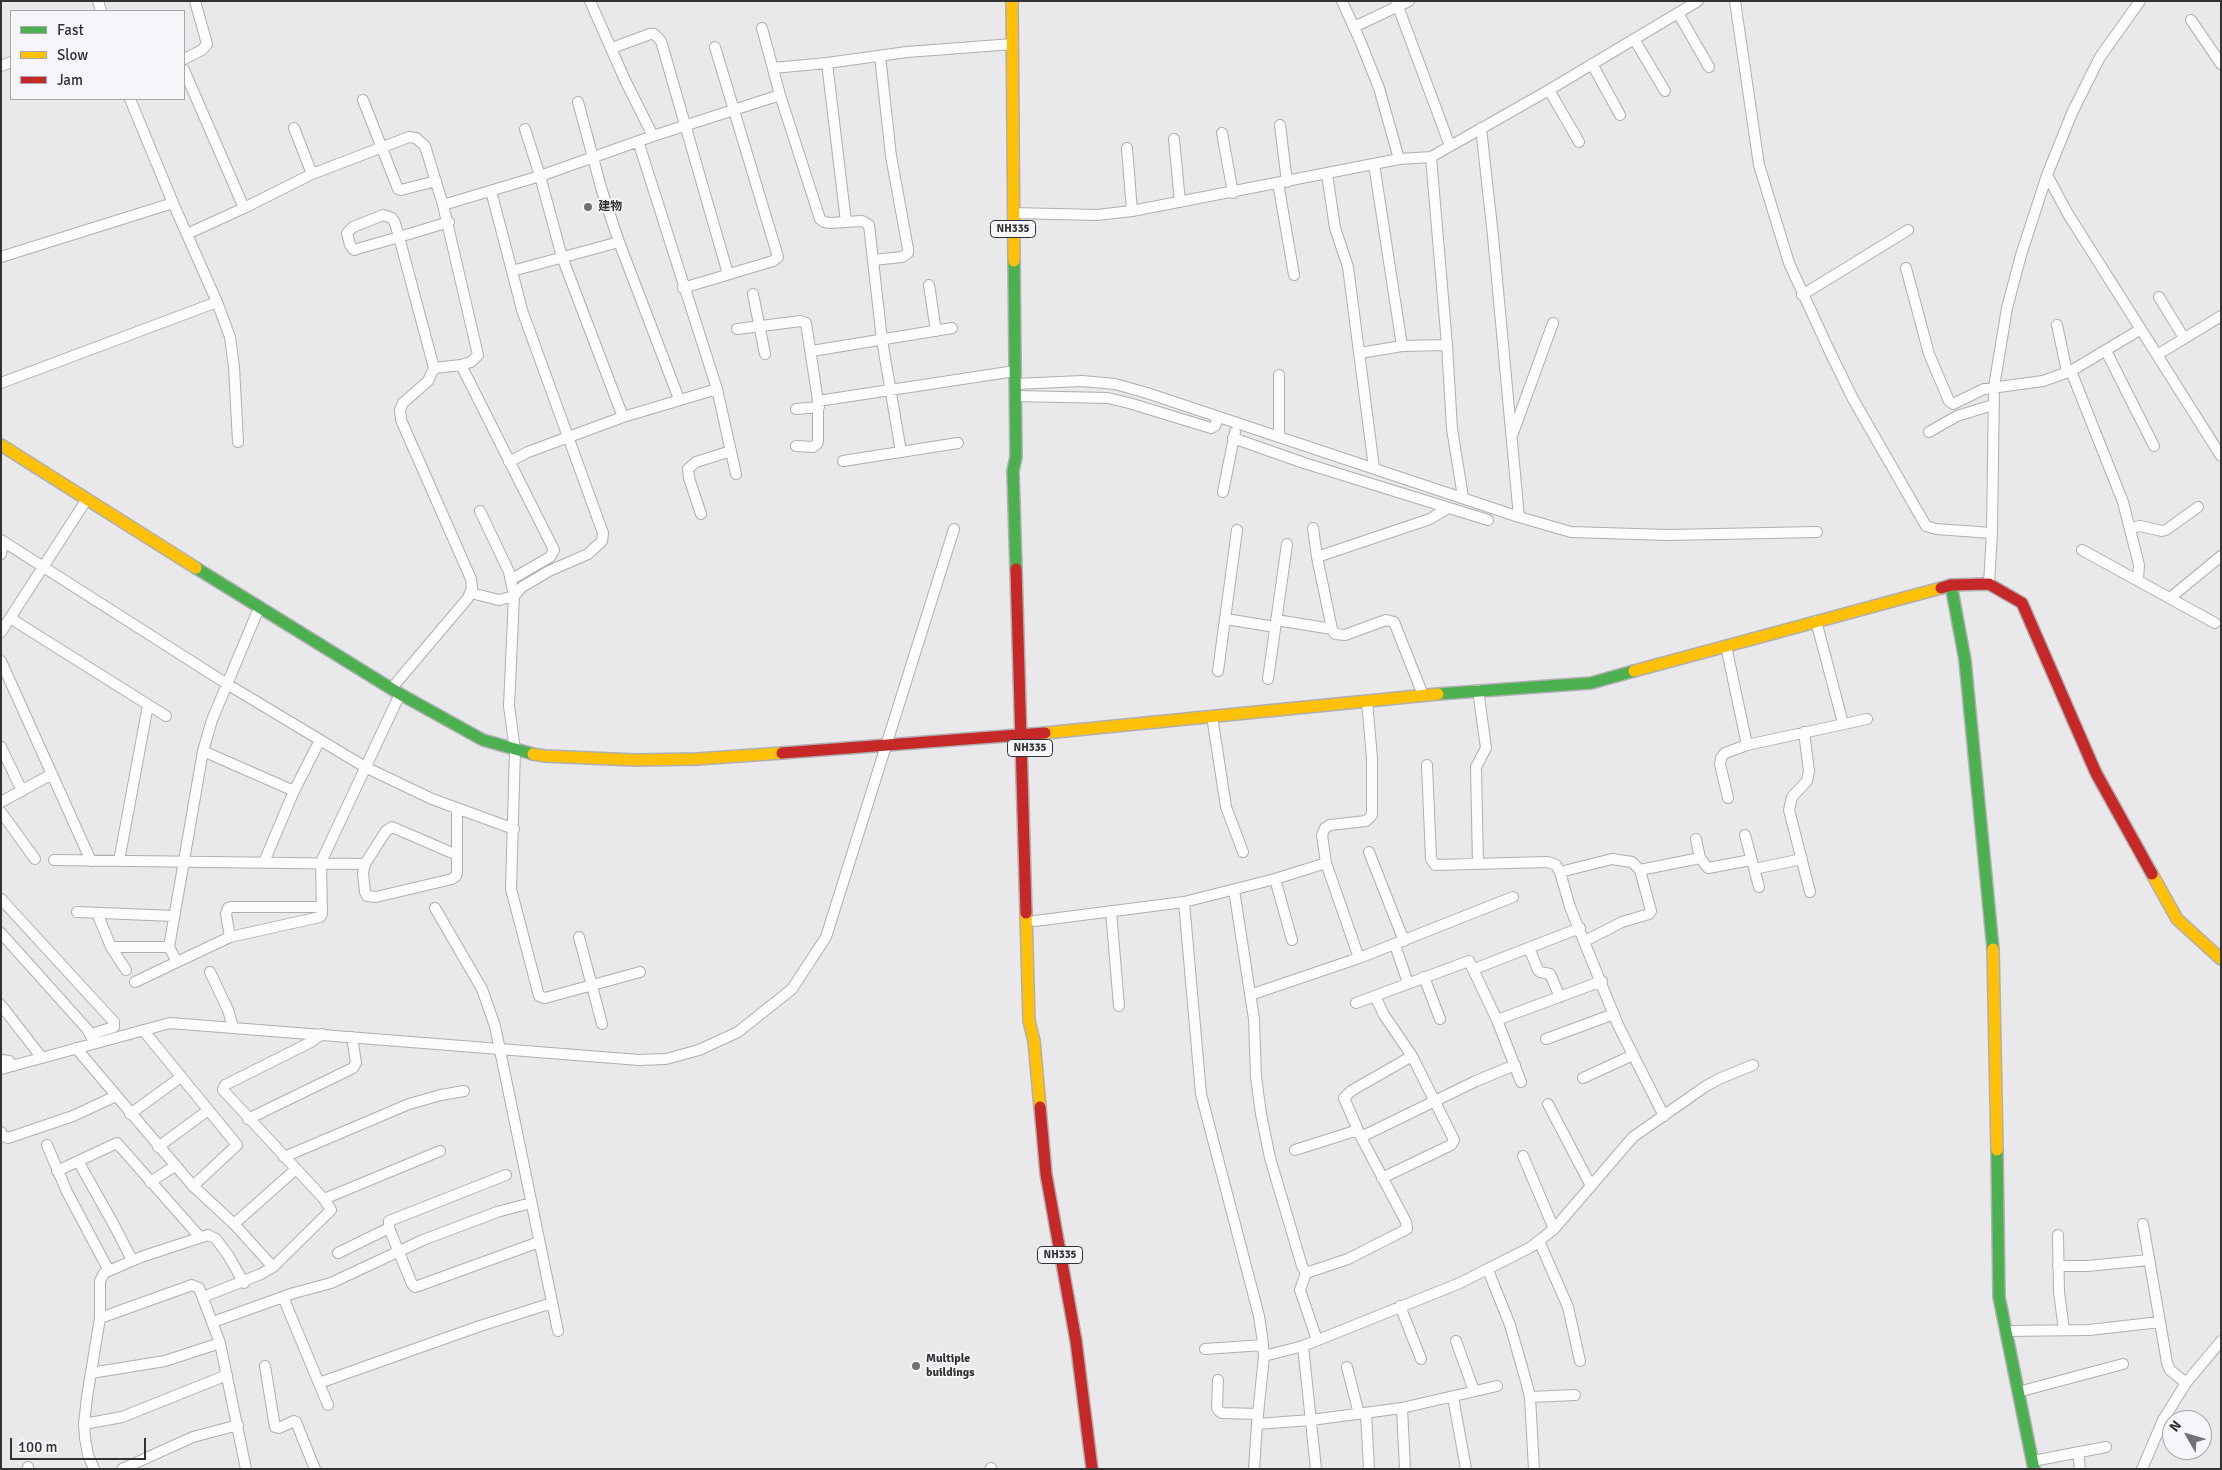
<!DOCTYPE html>
<html>
<head>
<meta charset="utf-8">
<style>
	body { margin:0 }
	#map { position:relative; width:2222px; height:1470px; overflow:hidden; background:#e9e9ec; font-family:Signika,sans-serif }
	canvas { display:block }
	.frame { position:absolute; inset:0; border:2px solid #323234; pointer-events:none }
	.legend { position:absolute; left:10px; top:10px; width:175px; height:90px; box-sizing:border-box; background:#f5f5fa; border:1px solid #a7a7ab; margin:0; padding:6px 9px; list-style:none; font-size:15px; color:#323234 }
	.legend li { display:flex; align-items:center; gap:10px; height:25px }
	.legend b { width:25px; border:1px solid #a7a7ab }
	.north { position:absolute; left:2162px; top:1410px; width:50px; height:50px; box-sizing:border-box; background:#f5f5fa; border:1px solid #a7a7ab; border-radius:50%; rotate:308deg; font-size:14px; font-weight:700; line-height:20px; text-align:center; color:#323234 }
	.north::after { content:''; display:block; margin:auto; width:18px; height:22px; background:#727274; clip-path:polygon(50% 0,100% 100%,50% 72%,0 100%) }
	.scale { position:absolute; left:10px; top:1438px; width:136px; height:22px; box-sizing:border-box; border:2px solid #323234; border-top:0; padding-left:6px; font-size:15px; line-height:18px; white-space:nowrap; color:#323234; -webkit-text-stroke:4px #f5f5fa; paint-order:stroke }
</style>
</head>
<body>
<div id="map">
<canvas width="2222" height="1470"></canvas>
<div class="frame"></div>
<ul class="legend">
<li><b style="height:6px;background:#4caf50"></b>Fast</li>
<li><b style="height:6px;background:#ffc107"></b>Slow</li>
<li><b style="height:6px;background:#c62828"></b>Jam</li>
</ul>
<div class="north">N</div>
<div class="scale">100 m</div>
</div>
<script>
const c = document.querySelector('canvas').getContext('2d');
c.lineJoin = 'round';
function poly(rows) {
  const path = new Path2D();
  for (const r of rows) {
    path.moveTo(r[0], r[1]);
    for (let i = 2; i < r.length; i += 2) path.lineTo(r[i], r[i + 1]);
  }
  return path;
}
function strokePath(path, color, width, dash) {
  c.strokeStyle = color;
  c.lineWidth = width;
  c.lineCap = dash ? 'butt' : 'round';
  c.setLineDash(dash || []);
  c.stroke(path);
}
function write(font, color, halo, rows, align = 'center') {
  c.font = font + ' Signika,"Noto Sans SC",sans-serif';
  c.lineWidth = 4;
  c.setLineDash([]);
  c.textBaseline = 'middle';
  c.strokeStyle = halo;
  c.fillStyle = color;
  for (const [text, x, y, turn = 0] of rows) {
    c.save();
    c.translate(x, y);
    c.rotate((+turn || 0) * Math.PI / 180);
    c.textAlign = isNaN(turn) ? turn : align;
    if (halo) c.strokeText(text, 0, 0);
    c.fillText(text, 0, 0);
    c.restore();
  }
}
const street = poly([
	[98,1,101,11],
	[590,1,625,80,653,136],
	[1342,1,1361,43,1379,88,1399,159],
	[1396,1,1450,146],
	[1735,1,1759,165,1789,263,1829,350,1853,399,1926,526,1936,529,1992,533],
	[1678,13,1709,67],
	[2191,20,2221,64],
	[1354,27,1409,1],
	[762,28,780,95,820,219,824,222,830,223,862,221,869,225,882,340,901,452],
	[1634,39,1665,91],
	[612,48,650,34,654,34,661,41,728,274],
	[184,59,202,50,207,44,195,1],
	[827,63,846,222],
	[1592,64,1620,115],
	[1,66,11,62],
	[773,68,827,63,907,52,1013,44],
	[184,70,244,208],
	[1549,90,1579,142],
	[130,99,173,203,217,302,230,337,234,367,238,442],
	[363,100,398,189,401,190,436,181],
	[578,102,602,191,619,242,679,399],
	[1280,125,1287,182],
	[294,128,312,174],
	[1481,128,1493,236,1519,517],
	[1222,133,1233,193],
	[1174,139,1180,202],
	[638,141,717,389,736,474],
	[1127,148,1132,211],
	[1431,157,1447,345,1452,429,1463,497],
	[1374,164,1402,346],
	[1327,174,1335,228,1348,267,1374,468],
	[2047,175,2068,214,2221,456],
	[1278,183,1294,275],
	[491,191,512,271],
	[1013,213,1097,215,1132,211,1399,159,1431,157,1549,90,1698,1],
	[187,234,244,208,312,174,409,137,416,138,425,146,443,205,540,176,525,129],
	[619,242,512,271,522,310,603,533,602,541,588,554,549,571,522,587,514,596,509,706,515,750,511,889,539,996,545,998,640,972],
	[1,257,173,203],
	[873,260,902,257,908,253,908,249,891,156,880,56],
	[1906,268,1929,354,1949,401,1953,404,1984,389,2043,381,2071,371,2141,329],
	[929,285,936,331],
	[683,288,773,261,778,257,715,47],
	[753,294,765,354],
	[1802,295,1908,230],
	[2159,297,2184,338],
	[2057,325,2067,372],
	[737,329,801,321,806,323,818,401,818,441,817,444,813,447,796,446],
	[812,351,952,328],
	[2106,351,2154,446],
	[1360,353,1402,346,1447,345],
	[2157,355,2221,316],
	[461,365,554,550,550,557,512,579],
	[434,368,461,365,471,362,478,355,443,205],
	[2071,371,2123,502,2139,565,2138,579],
	[1279,375,1279,437],
	[1,383,217,302],
	[1015,384,1082,381,1115,384,1147,393,1519,517,1571,532,1668,535,1817,532],
	[1015,396,1108,398,1129,403,1211,428,1215,426,1218,417],
	[818,401,1015,371],
	[796,409,819,407],
	[623,417,562,257,540,176,653,136,780,95],
	[1929,432,1957,416,1993,405],
	[1513,433,1553,323],
	[1233,438,1304,463,1488,520],
	[843,461,958,443],
	[509,462,528,452,623,417,717,389],
	[1223,492,1235,432],
	[701,514,689,478,688,469,696,462,731,451],
	[1313,528,1317,557,1332,629,1335,634,1345,635,1386,620,1394,622,1423,695],
	[2131,528,2140,526,2162,531,2166,530,2198,507],
	[1,540,227,684,365,767,432,799,514,829],
	[2082,550,2215,623],
	[1,554,3,542],
	[1317,557,1430,519,1448,508],
	[1989,584,1992,533,1994,387,2007,308,2021,255,2047,175,2072,113,2100,57,2140,1],
	[471,593,499,600,514,596,509,572,480,511],
	[2170,598,2221,556],
	[10,618,166,716],
	[1226,619,1275,627],
	[1276,620,1332,629],
	[1816,621,1843,723],
	[1,632,87,499],
	[1726,646,1747,745],
	[1,661,91,861],
	[1218,671,1237,530],
	[1268,679,1287,544],
	[391,689,468,598,472,588,471,579,401,420,400,410,403,403,428,381,434,368,399,237,395,223,392,218,383,215,353,227,347,233,350,245,354,250,357,249,399,237,449,222],
	[1212,716,1226,807,1243,852],
	[1804,732,1809,771,1807,781,1792,797,1789,810,1810,892],
	[1,747,22,791],
	[203,751,294,791],
	[1427,765,1431,859,1435,865,1548,862,1556,865,1560,872,1570,907,1618,1025,1664,1116],
	[1728,798,1720,764,1721,758,1725,753,1747,745,1867,719],
	[1,802,52,774],
	[1,812,35,859],
	[1745,835,1759,887],
	[1696,839,1700,858,1708,868,1751,860],
	[1369,852,1404,941],
	[54,860,365,864,363,873,365,892,367,896,376,897,452,879,456,876,457,873,457,810],
	[119,861,148,705],
	[264,862,294,791,320,740],
	[365,864,386,831,392,827,457,855],
	[1478,864,1476,767,1486,748,1478,690],
	[1754,869,1802,859],
	[1640,870,1700,858],
	[1560,872,1612,859,1632,862,1640,870,1651,911,1649,914,1622,922,1585,941],
	[1275,879,1292,940],
	[1234,890,1254,1019,1256,1077,1261,1114,1270,1158,1302,1266,1306,1273,1348,1259,1407,1229,1406,1222,1361,1137,1344,1098,1351,1091,1412,1056],
	[1,899,114,1022,114,1027,91,1034],
	[435,908,482,989,495,1026,558,1331],
	[1111,911,1119,1006],
	[77,912,174,916],
	[97,913,111,947,126,970],
	[1035,921,1184,902],
	[1,933,87,1029,93,1040],
	[230,937,226,914,228,908,231,907,322,907],
	[579,937,602,1024],
	[1395,945,1408,983],
	[111,947,169,947],
	[1529,948,1538,970,1540,972,1550,974,1560,997],
	[1359,958,1326,863,1322,835,1325,828,1330,825,1366,821,1372,815,1372,758,1367,701],
	[177,962,230,937,320,917,322,914,321,862,400,694],
	[1474,969,1580,928],
	[210,972,228,1010,233,1027],
	[1424,977,1440,1019],
	[135,982,177,962,169,947,203,751,212,720,259,608],
	[1250,995,1359,958,1513,897],
	[1375,996,1384,1015,1412,1056,1454,1140,1451,1145,1382,1178],
	[1356,1003,1469,961,1497,1020,1521,1082],
	[1,1005,42,1058],
	[1497,1020,1602,981],
	[143,1030,237,1145,193,1186],
	[1546,1039,1614,1014],
	[76,1048,193,1186,234,1224,273,1267],
	[1,1060,9,1061,13,1066],
	[1,1069,170,1023,639,1060,666,1059,699,1050,738,1032,792,989,826,937,954,529],
	[1583,1078,1633,1055],
	[1548,1104,1591,1186],
	[130,1114,181,1077],
	[248,1119,353,1068,356,1063,352,1037],
	[1,1132,3,1136,8,1138,73,1116,116,1096],
	[1361,1137,1476,1081,1515,1065],
	[47,1145,67,1192,108,1269],
	[158,1147,207,1111],
	[1295,1150,1358,1130],
	[1523,1156,1554,1229],
	[284,1157,409,1104,441,1095,464,1091],
	[78,1161,114,1225,132,1260],
	[57,1171,117,1143,199,1236],
	[506,1175,389,1221,389,1228,412,1284,415,1287,418,1286,539,1242],
	[150,1182,175,1166],
	[324,1199,440,1151],
	[234,1224,296,1169],
	[2143,1224,2160,1322],
	[2058,1235,2059,1292,2064,1330],
	[1539,1241,1568,1307,1580,1361],
	[338,1253,389,1228],
	[2058,1266,2087,1266,2149,1260],
	[1488,1270,1510,1325,1526,1381,1530,1397,1534,1469],
	[1306,1273,1300,1290,1317,1340],
	[203,1297,261,1274,273,1267,331,1210,324,1199,223,1090,225,1085,311,1042,322,1034],
	[283,1297,328,1405],
	[1400,1306,1421,1359],
	[100,1318,192,1285,199,1288,220,1343,246,1469],
	[213,1322,294,1293,331,1283,423,1240,497,1212,531,1203],
	[2006,1331,2089,1330,2160,1322,2167,1363,2170,1370,2186,1383],
	[1456,1341,1474,1391],
	[1303,1346,1316,1469],
	[1205,1349,1263,1345],
	[1264,1356,1303,1346,1460,1283,1531,1247,1554,1229,1633,1137,1706,1086,1721,1078,1753,1065],
	[265,1366,275,1427,279,1428,294,1421,296,1422,315,1469],
	[1347,1367,1359,1414],
	[91,1373,165,1361,220,1343],
	[1218,1380,1217,1408,1219,1411,1222,1413,1258,1414],
	[319,1383,480,1326,552,1303],
	[2018,1392,2123,1364],
	[1453,1397,1466,1469],
	[1530,1397,1575,1395],
	[1402,1408,1405,1469],
	[1366,1413,1369,1469],
	[84,1424,122,1417,227,1375],
	[1257,1424,1311,1420,1402,1408,1497,1386],
	[2078,1452,2080,1469],
	[2033,1461,2106,1447],
	[28,1467,28,1469],
	[991,1468,991,1469],
	[94,1469,88,1455,85,1438,84,1424,87,1397,100,1318,100,1281,104,1273,141,1257,208,1235,216,1239,228,1255,244,1283],
	[122,1469,193,1437,238,1425],
	[1254,1469,1257,1424,1264,1356,1262,1336,1259,1316,1201,1094,1184,902,1275,879,1326,863],
	[2142,1469,2163,1420,2186,1383,2221,1341]
]);
const fast = poly([
	[1014,261,1016,457,1013,471,1016,569],
	[196,568,400,694,483,740,533,754],
	[1951,585,1965,660,1993,949],
	[1438,694,1591,683,1634,671],
	[1997,1150,1999,1297,2034,1469]
]);
const slow = poly([
	[1012,1,1014,261],
	[1,445,196,568],
	[1634,671,1941,588],
	[1045,733,1438,694],
	[533,754,545,756,635,760,697,759,782,753],
	[2152,874,2177,919,2221,959],
	[1026,913,1029,1021,1034,1041,1040,1107],
	[1993,949,1997,1150]
]);
const jam = poly([
	[1016,569,1026,913],
	[1941,588,1951,585,1989,584,2022,603,2096,773,2152,874],
	[782,753,1045,733],
	[1040,1107,1046,1174,1076,1341,1092,1469]
]);
strokePath(street, '#afafb1', 12);
strokePath(fast, '#afafb1', 14);
strokePath(slow, '#afafb1', 14);
strokePath(jam, '#afafb1', 14);
strokePath(street, '#fcfcfc', 10);
strokePath(fast, '#4caf50', 11);
strokePath(slow, '#ffc107', 11);
strokePath(jam, '#c62828', 11);
for (const [x, y, r, color] of [
	[588,207,5,"#727274"],
	[916,1366,5,"#727274"]
]) {
  const dot = new Path2D();
  dot.arc(x, y, r, 0, 2 * Math.PI);
  c.fillStyle = color;
  c.fill(dot);
  strokePath(dot, '#f5f5fa', 2);
}
for (const [x, y, w] of [
	[1013,229,45],
	[1030,748,45],
	[1060,1255,45]
]) {
  const box = new Path2D();
  box.roundRect(x - w / 2, y - 8.5, w, 17, 4);
  c.fillStyle = '#f5f5fa';
  c.fill(box);
  strokePath(box, '#323234', 1);
}
write('bold 11px', '#323234', null, [
	["NH335",1013,229],
	["NH335",1030,748],
	["NH335",1060,1255]
]);
write('bold 12px', '#323234', '#f5f5fa', [
	["建物",598,207],
	["Multiple",926,1359],
	["buildings",926,1373]
], 'left');
</script>
</body>
</html>
